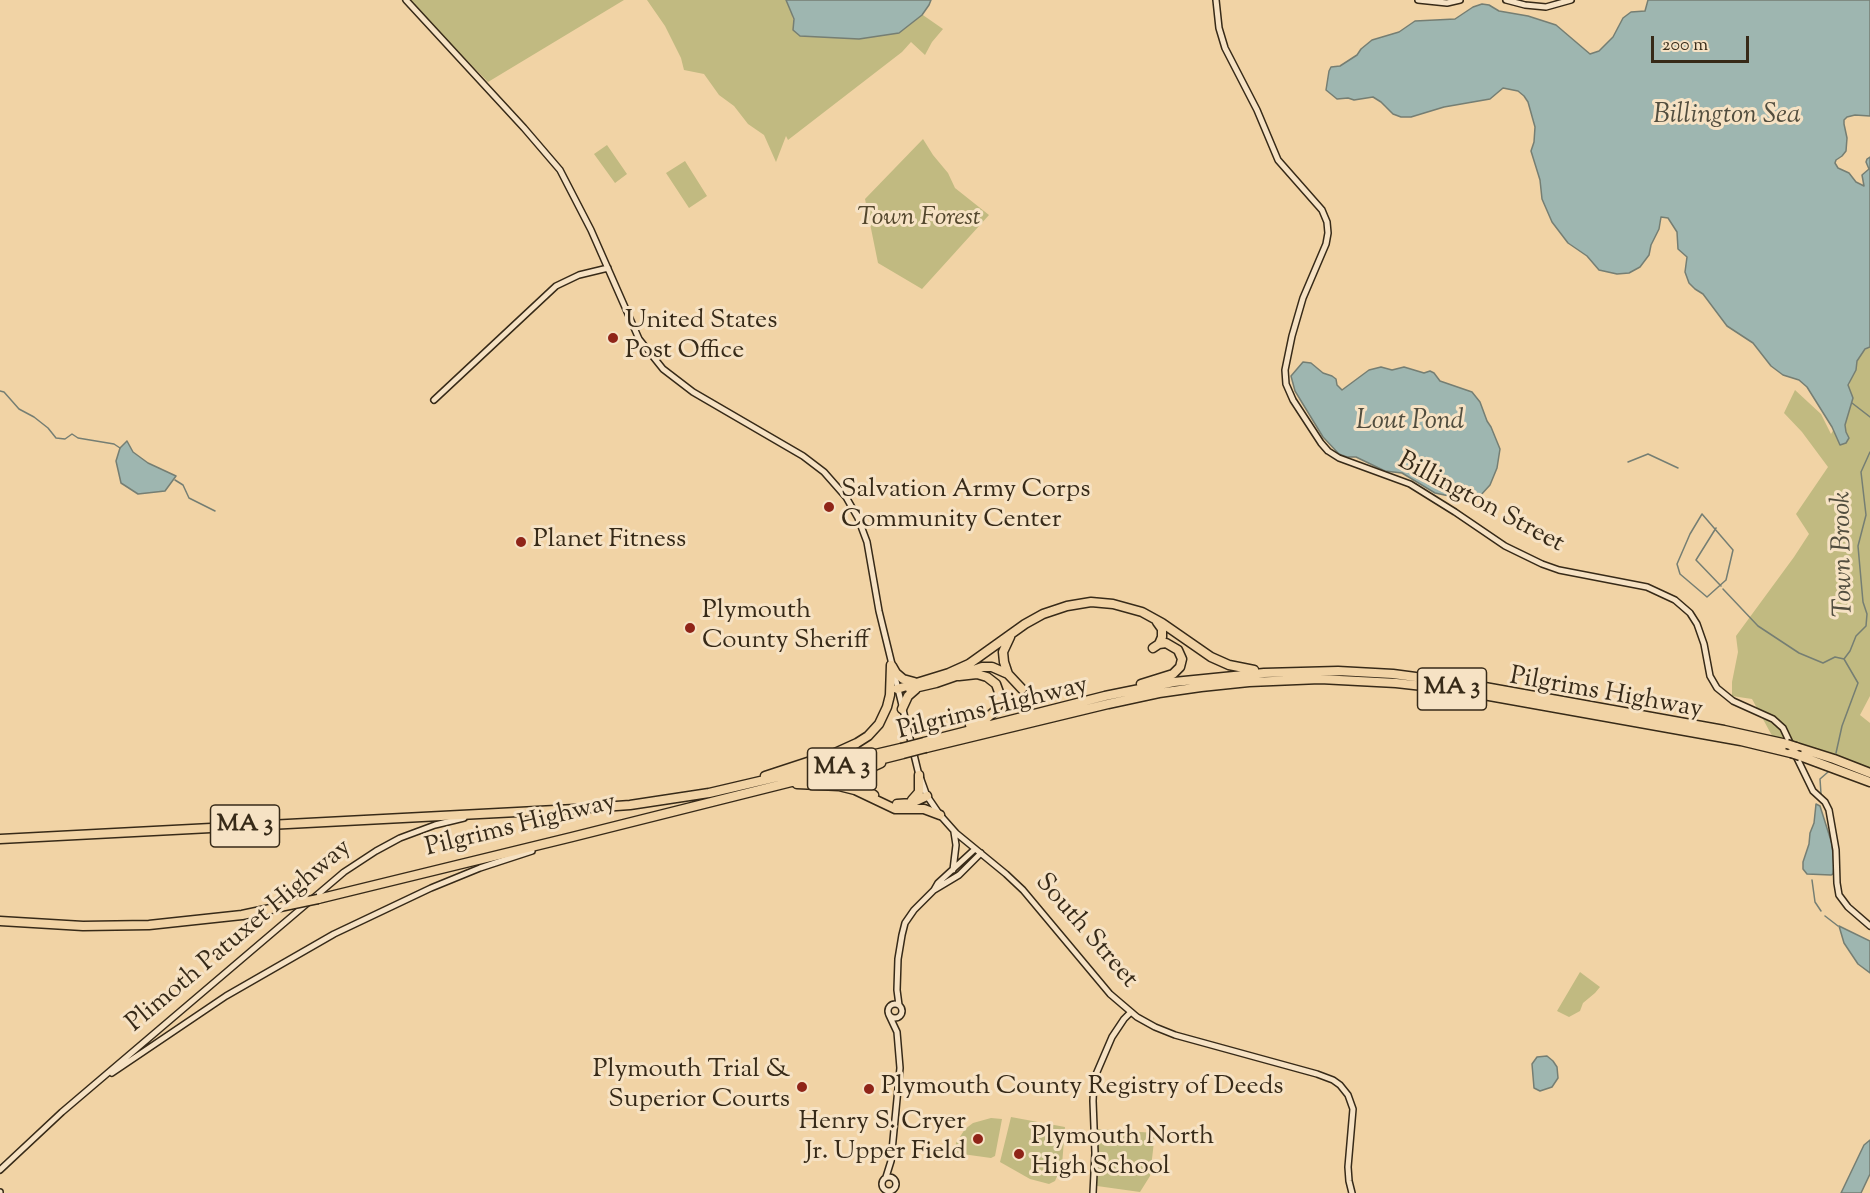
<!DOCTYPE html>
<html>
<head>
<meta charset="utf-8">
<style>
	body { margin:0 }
	#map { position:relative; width:1870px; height:1193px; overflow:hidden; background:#f1d3a5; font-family:"Sorts Mill Goudy",serif }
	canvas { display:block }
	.scale { position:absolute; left:1651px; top:36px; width:98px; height:27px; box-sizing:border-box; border:3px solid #372a18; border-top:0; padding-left:8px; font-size:18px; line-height:21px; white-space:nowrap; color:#372a18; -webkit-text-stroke:4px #f6e2c4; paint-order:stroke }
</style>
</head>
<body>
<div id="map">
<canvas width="1870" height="1193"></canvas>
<div class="scale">200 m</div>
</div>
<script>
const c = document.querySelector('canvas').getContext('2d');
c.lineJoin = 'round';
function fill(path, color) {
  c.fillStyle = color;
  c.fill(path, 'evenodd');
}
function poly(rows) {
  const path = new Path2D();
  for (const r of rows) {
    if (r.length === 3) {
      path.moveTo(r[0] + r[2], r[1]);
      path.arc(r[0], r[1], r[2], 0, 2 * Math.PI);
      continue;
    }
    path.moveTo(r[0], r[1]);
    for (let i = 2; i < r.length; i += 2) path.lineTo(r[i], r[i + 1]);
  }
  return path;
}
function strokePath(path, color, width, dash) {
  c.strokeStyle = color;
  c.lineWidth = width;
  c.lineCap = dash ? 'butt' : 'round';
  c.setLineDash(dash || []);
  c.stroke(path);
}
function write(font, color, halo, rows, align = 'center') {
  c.font = font + ' "Sorts Mill Goudy",serif';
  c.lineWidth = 6;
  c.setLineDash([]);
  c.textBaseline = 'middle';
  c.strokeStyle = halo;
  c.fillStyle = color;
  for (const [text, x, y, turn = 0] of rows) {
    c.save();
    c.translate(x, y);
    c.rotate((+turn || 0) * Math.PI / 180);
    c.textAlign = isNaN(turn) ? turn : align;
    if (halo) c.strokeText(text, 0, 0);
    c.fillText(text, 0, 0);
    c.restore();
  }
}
fill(poly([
	[408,0,624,0,488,82],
	[647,0,789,0,793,19,798,26,920,13,943,29,932,42,925,55,911,42,902,52,788,140,786,136,776,162,764,135,748,124,734,106,719,95,704,74,684,70,681,58,665,26],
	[923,139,933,155,948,173,955,188,989,215,922,289,878,263,865,199],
	[607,145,627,174,615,183,594,154],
	[685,161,707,196,689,208,666,173],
	[1870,345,1870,696,1860,715,1870,723,1870,769,1776,743,1752,699,1732,696,1732,682,1738,652,1736,636,1794,557,1809,534,1796,514,1828,467,1802,432,1784,413,1795,390,1821,414,1831,434,1839,420,1857,358],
	[1580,972,1600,987,1595,993,1583,1003,1580,1011,1569,1017,1557,1011],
	[1011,1117,1065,1127,1062,1165,1055,1181,1049,1184,1030,1179,1000,1162],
	[991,1118,1002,1119,995,1156,991,1158,955,1153,956,1143,965,1129,973,1123],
	[1097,1129,1155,1133,1150,1176,1140,1192,1097,1186]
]), '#c1ba81');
const water = poly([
	[786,0,931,0,929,5,922,15,899,33,859,39,800,36,793,30,794,19,786,0],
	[1648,0,1870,0,1870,116,1855,115,1847,117,1844,120,1844,124,1847,138,1846,151,1842,156,1836,160,1835,163,1838,168,1849,173,1856,182,1864,186,1862,175,1869,169,1866,162,1867,159,1870,157,1870,347,1865,349,1857,361,1856,370,1848,385,1853,398,1845,425,1846,432,1849,438,1846,443,1840,445,1832,427,1807,387,1799,380,1783,375,1771,366,1753,343,1727,326,1703,294,1695,289,1689,283,1685,272,1687,257,1678,249,1677,232,1668,218,1661,217,1659,229,1651,245,1649,255,1640,267,1629,273,1617,274,1599,270,1587,256,1568,243,1552,222,1542,199,1540,180,1531,151,1534,142,1535,127,1528,102,1524,96,1518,91,1503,88,1490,99,1444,107,1411,117,1401,117,1393,114,1381,102,1373,97,1354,100,1348,98,1337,99,1326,90,1329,71,1331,67,1340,66,1357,55,1361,49,1372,40,1399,32,1415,21,1455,19,1473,7,1482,4,1489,5,1499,11,1528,16,1556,25,1590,54,1599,51,1613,37,1623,18,1631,12,1645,11,1648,0],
	[1303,362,1311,363,1323,373,1332,376,1336,379,1337,385,1342,390,1369,370,1381,367,1392,370,1404,367,1424,373,1430,371,1434,373,1440,381,1472,392,1480,402,1487,421,1491,427,1500,449,1497,468,1490,485,1480,496,1468,500,1435,493,1402,473,1385,471,1356,457,1347,457,1339,454,1323,437,1295,391,1291,376,1303,362],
	[127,441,133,452,148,463,176,476,165,491,138,494,121,483,116,461,120,448,127,441],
	[1816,804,1820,806,1832,844,1834,867,1833,874,1831,875,1807,874,1803,869,1803,862,1809,844,1810,833,1814,823,1816,804],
	[1839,926,1870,941,1870,973,1858,964,1844,943,1839,926],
	[1547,1056,1553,1061,1557,1067,1558,1078,1552,1087,1540,1091,1534,1088,1532,1064,1537,1057,1547,1056],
	[1870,1140,1870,1174,1861,1193,1841,1193,1864,1145,1870,1140]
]);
fill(water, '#9eb6b0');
strokePath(water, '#757e73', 1.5);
strokePath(poly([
	[0,391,4,392,19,409,34,417,48,428,56,438,65,439,72,434,78,438,114,444,120,448],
	[1852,403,1870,417],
	[1628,462,1648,454,1678,468],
	[175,480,183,485,189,498,215,511],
	[1702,514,1733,550,1726,580,1707,597,1680,574,1677,564,1690,534,1702,514],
	[1716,528,1696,560,1721,586],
	[1723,589,1758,626,1799,653,1823,663,1835,657,1844,659],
	[1836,753,1842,726,1858,683,1844,659,1850,651,1856,636,1866,626,1867,614,1863,602,1858,546,1866,515,1861,472,1870,452],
	[1821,794,1820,779,1828,772],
	[1812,880,1815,902,1821,911],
	[1825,916,1838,926]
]), '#757e73', 1.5);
const secondary = poly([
	[406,0,524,128,560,170,591,230,639,339,663,369,693,392,803,456,824,472,846,497,858,518,867,542,879,611,918,771,927,796,940,815,956,833,1006,874,1023,890,1110,994,1137,1017,1155,1027,1175,1035,1317,1074,1333,1080,1340,1085,1348,1095,1353,1109,1348,1167,1349,1181,1352,1193],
	[1216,0,1219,28,1225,48,1257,110,1278,160,1322,210,1327,222,1328,233,1326,244,1303,298,1292,336,1285,370,1286,384,1293,400,1321,443,1328,451,1339,458,1410,484,1455,512,1505,546,1542,564,1559,570,1647,587,1675,600,1690,613,1697,624,1704,644,1710,676,1717,688,1733,701,1773,719,1783,728,1791,745],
	[1418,0,1447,3,1460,0],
	[1506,0,1525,5,1546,7,1571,0],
	[434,400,556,286,579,275,608,268],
	[1795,754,1813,791,1825,802,1829,810,1836,850,1837,883,1839,895,1848,907,1870,926],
	[953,870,956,845,954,832],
	[934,890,959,875,981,853],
	[895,1011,7],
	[899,1005,897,990,898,959,902,935,905,923,914,910,934,890,938,883,975,849],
	[112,1073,226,996,334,934,431,888,480,868,532,851],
	[0,1170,62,1112,344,872,376,851,400,838,435,825,464,818],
	[889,1184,7],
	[886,1177,891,1161,900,1068,897,1032,889,1015],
	[0,1192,0,1193],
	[1093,1193,1095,1153,1093,1101,1094,1079,1112,1037,1124,1019,1131,1012]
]);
const highway = poly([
	[1010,637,1003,652,1004,662,1008,674,1022,689],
	[1153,648,1159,644,1162,637,1162,629,1157,622],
	[892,666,896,673,903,679,914,682],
	[959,676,977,674,987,677,996,684,1000,695,1000,701,995,711,987,718,970,725],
	[1141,684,1173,674,1180,667,1182,659,1178,650,1166,643,1159,644],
	[897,689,949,673,969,664,1025,624,1043,614,1067,606,1091,602,1113,604,1142,612,1162,623,1211,657,1229,665,1254,670],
	[910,689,936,683,982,667,992,667,1008,674],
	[902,709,908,696,916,689],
	[924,742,1105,696,1174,682,1264,673,1338,671,1393,674,1468,684,1724,730,1787,744],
	[1796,747,1834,759,1870,773],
	[926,748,1108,704,1159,693,1201,687,1249,682,1320,679,1396,683,1450,689,1741,741,1791,753],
	[1800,756,1870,782],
	[765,776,835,753,857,743,868,736,879,724,887,707,890,695,891,665],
	[797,784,839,786,855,790,895,809,924,809,940,815],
	[874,795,865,789,862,778,868,769,881,763],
	[912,800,919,792,919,775],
	[897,804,912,803,927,796],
	[0,839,575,809,630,805,709,793,901,748],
	[318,899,572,837,903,754],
	[0,921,83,926,149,925,242,915,294,904]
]);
strokePath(secondary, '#372a18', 8);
strokePath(highway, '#372a18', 11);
strokePath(secondary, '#f6e2c4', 5);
strokePath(highway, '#f1d3a5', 8);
const highwayBridge = poly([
	[1787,744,1796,747],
	[901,748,924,742],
	[1791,753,1800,756],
	[903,754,926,748],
	[294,904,318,899]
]);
strokePath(highwayBridge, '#372a18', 11, []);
strokePath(highwayBridge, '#f1d3a5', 8);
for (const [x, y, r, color] of [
	[613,338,6,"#8f2418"],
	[829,507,6,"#8f2418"],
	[521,542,6,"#8f2418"],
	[690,628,6,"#8f2418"],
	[802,1087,6,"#8f2418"],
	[869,1089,6,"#8f2418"],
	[978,1139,6,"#8f2418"],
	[1019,1154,6,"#8f2418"]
]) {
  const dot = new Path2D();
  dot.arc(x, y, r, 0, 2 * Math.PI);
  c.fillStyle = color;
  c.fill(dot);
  strokePath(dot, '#f6e2c4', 2);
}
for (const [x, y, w] of [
	[1452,689,69],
	[842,769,69],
	[245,826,69]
]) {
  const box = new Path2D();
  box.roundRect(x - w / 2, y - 21, w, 42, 4.5);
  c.fillStyle = '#f6e2c4';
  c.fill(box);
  strokePath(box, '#372a18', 1.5);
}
write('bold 24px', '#372a18', null, [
	["MA 3",1452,689],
	["MA 3",842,769],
	["MA 3",245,826]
]);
write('italic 26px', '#53472d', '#f6e2c4', [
	["Town Forest",919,220]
]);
write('26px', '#372a18', '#f6e2c4', [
	["United States",625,323],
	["Post Office",625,353],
	["Salvation Army Corps",841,492],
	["Community Center",841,522],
	["Planet Fitness",533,542],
	["Plymouth",702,613],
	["County Sheriff",702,643],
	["Plymouth Trial &",790,1072,"right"],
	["Superior Courts",790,1102,"right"],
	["Plymouth County Registry of Deeds",881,1089],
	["Henry S. Cryer",966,1124,"right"],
	["Jr. Upper Field",966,1154,"right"],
	["Plymouth North",1031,1139],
	["High School",1031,1169]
], 'left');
write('26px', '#372a18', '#f6e2c4', [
	["Billington Street",1480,504,28],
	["Pilgrims Highway",1606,695,10],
	["Pilgrims Highway",993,710,-14],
	["Pilgrims Highway",521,827,-14],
	["South Street",1085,932,49],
	["Plimoth Patuxet Highway",240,937,-40]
]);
write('italic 27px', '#514d3e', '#f6e2c4', [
	["Billington Sea",1727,117],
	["Lout Pond",1410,423],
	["Town Brook",1845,554,-91]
]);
</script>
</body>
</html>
